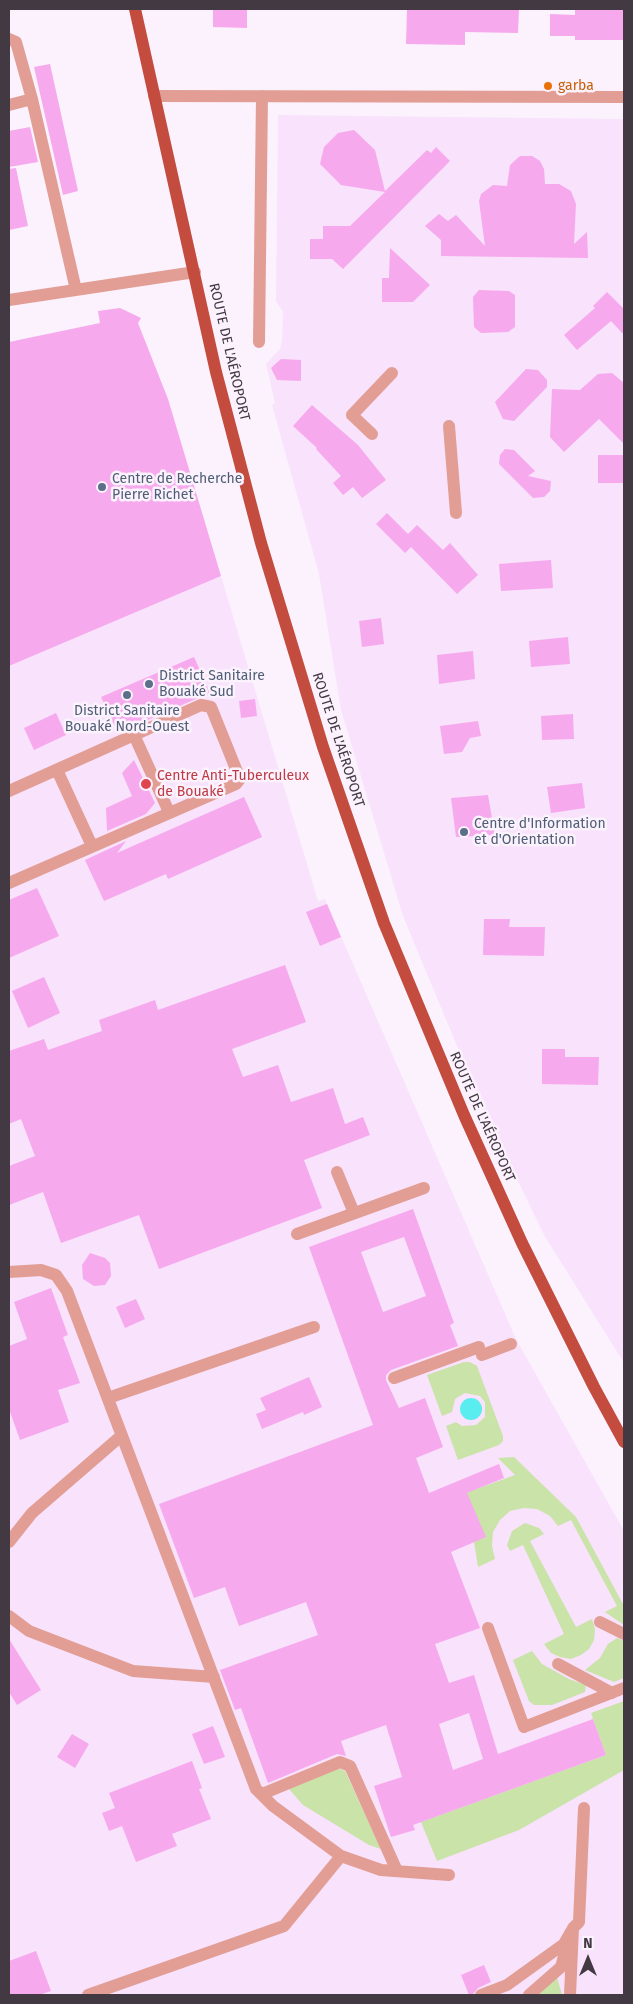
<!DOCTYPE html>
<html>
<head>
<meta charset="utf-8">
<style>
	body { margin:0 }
	#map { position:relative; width:633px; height:2004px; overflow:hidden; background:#fbf2fd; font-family:"Fira Sans",sans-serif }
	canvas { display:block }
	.frame { position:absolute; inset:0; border:10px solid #423943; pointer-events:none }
	.north { position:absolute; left:563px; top:1934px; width:50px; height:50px; -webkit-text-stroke:4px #fbf2fd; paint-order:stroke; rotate:0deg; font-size:14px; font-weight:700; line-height:20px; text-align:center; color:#423943 }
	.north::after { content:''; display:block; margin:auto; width:18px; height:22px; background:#423943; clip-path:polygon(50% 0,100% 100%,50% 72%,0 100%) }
</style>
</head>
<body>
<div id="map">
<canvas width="633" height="2004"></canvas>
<div class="frame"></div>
<div class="north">N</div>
</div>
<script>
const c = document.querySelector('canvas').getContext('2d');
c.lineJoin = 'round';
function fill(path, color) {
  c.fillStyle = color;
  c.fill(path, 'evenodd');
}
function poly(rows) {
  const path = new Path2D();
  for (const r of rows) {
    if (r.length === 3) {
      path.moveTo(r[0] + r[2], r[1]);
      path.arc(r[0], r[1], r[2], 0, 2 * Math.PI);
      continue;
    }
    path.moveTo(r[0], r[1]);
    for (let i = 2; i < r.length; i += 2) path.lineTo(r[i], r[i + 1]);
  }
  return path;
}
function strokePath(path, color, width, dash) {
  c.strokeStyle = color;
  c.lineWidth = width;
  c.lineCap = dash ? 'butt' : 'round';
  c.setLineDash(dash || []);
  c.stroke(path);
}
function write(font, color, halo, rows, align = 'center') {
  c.font = font + ' "Fira Sans",sans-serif';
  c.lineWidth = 5;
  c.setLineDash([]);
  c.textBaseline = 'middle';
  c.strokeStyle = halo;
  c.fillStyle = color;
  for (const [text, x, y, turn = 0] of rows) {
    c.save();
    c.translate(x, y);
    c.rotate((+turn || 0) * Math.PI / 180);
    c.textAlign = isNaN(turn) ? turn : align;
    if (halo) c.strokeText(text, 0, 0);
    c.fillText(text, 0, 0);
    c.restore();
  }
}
fill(poly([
	[278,115,624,119,624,1363,544,1235,482,1106,403,916,341,710,319,574,272,405,275,403,266,364,280,349,282,341,283,312,276,301],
	[221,576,318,901,325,899,327,904,516,1339,624,1531,624,1995,9,1995,9,666]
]), '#f8e2fc');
fill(poly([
	[464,1362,470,1362,477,1366,503,1436,503,1441,499,1445,458,1460,446,1426,456,1422,462,1426,476,1425,485,1417,485,1402,480,1396,465,1393,455,1399,452,1412,442,1416,427,1375],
	[514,1457,576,1517,624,1606,624,1625,605,1612,617,1606,571,1520,558,1526,550,1516,537,1509,524,1508,510,1511,500,1520,493,1532,492,1546,495,1559,478,1567,474,1542,455,1497,515,1475,498,1458],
	[525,1523,539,1528,544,1534,530,1541,576,1627,592,1619,595,1629,594,1640,589,1649,581,1655,571,1659,560,1657,551,1653,544,1644,564,1634,523,1545,510,1551,507,1545,512,1531],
	[617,1638,624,1641,624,1678,614,1682,585,1670,600,1658,608,1644],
	[532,1651,542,1664,569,1679,586,1685,585,1692,552,1705,534,1705,529,1701,513,1660],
	[624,1701,624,1770,519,1830,437,1861,421,1822,606,1755,591,1713],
	[338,1768,345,1771,381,1849,369,1845,303,1805,289,1789],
	[557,1977,562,1995,538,1995]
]), '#cae3a8');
fill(poly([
	[471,1409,11]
]), '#59edef');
fill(poly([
	[213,9,247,9,247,28,213,27],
	[407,9,519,9,518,33,465,32,465,45,406,44],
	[575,9,624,9,624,40,575,40,575,36,550,36,550,14,575,15],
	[50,64,78,191,63,195,34,67],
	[30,127,38,162,9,167,9,131],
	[354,130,375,150,385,191,427,150,431,153,436,147,450,161,343,269,332,259,310,259,310,239,323,239,323,226,350,226,385,192,341,185,320,164,324,147,338,133],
	[520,156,532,156,540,161,544,169,545,184,559,184,571,191,576,204,574,244,587,232,588,258,441,256,441,240,425,226,439,214,448,221,456,215,485,246,479,201,481,194,493,185,507,186,510,165],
	[16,168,28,226,9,230,9,169],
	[390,248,430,285,413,302,382,302,382,278,389,278],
	[479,290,509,291,515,295,515,327,508,332,481,333,474,327,473,297],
	[607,292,624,309,624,335,611,321,577,350,564,335,595,308,593,306],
	[120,308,141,318,138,323,168,399,221,576,9,666,9,342,100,323,98,311],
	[281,359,301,360,301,381,277,380,271,368],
	[526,369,538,370,547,380,547,387,514,421,503,419,495,402],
	[612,373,624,383,624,444,599,419,564,452,550,437,552,389,580,390,598,374],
	[312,405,358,445,386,480,362,498,353,487,343,495,333,483,341,476,316,449,317,448,293,426],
	[505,449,514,450,535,471,528,476,551,481,550,491,544,497,533,498,499,464,500,455],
	[598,455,624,455,624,483,598,483],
	[387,513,408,534,417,525,443,550,450,543,478,575,457,594,411,547,405,553,376,524],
	[551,560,553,588,501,591,499,564],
	[381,618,384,644,362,647,359,621],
	[568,637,570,664,531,667,529,641],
	[473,651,475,679,439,684,437,655],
	[194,657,211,695,198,698,118,733,101,697],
	[255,699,257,716,241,718,239,701],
	[56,713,66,735,34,750,24,728],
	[573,714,574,739,542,740,541,716],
	[478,721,481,736,470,738,462,752,444,754,440,726],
	[134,760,155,803,146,814,107,831,106,808,132,796,122,773],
	[582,783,585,808,551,813,547,787],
	[488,795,495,835,456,837,451,798],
	[244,797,262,837,168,879,166,874,104,901,85,860,126,841,117,853],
	[37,888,59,936,9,958,9,900],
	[327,904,341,937,320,946,306,912],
	[484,919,510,919,509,927,545,927,544,956,483,955],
	[285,965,306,1022,232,1049,243,1077,278,1065,291,1102,333,1088,345,1124,363,1117,370,1135,304,1160,322,1208,159,1269,139,1215,61,1243,43,1192,9,1205,9,1166,35,1156,21,1119,9,1124,9,1051,44,1039,48,1050,102,1031,99,1020,155,1000,158,1010],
	[44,977,60,1013,28,1028,12,991],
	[542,1049,565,1049,565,1057,599,1057,598,1085,542,1084],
	[413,1209,454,1323,450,1325,458,1346,391,1370,386,1375,386,1380,399,1408,425,1398,443,1447,416,1458,429,1493,499,1464,504,1478,467,1493,486,1537,451,1552,480,1628,435,1644,449,1683,474,1675,498,1754,593,1719,606,1755,413,1825,415,1830,391,1837,374,1786,402,1777,386,1725,341,1741,346,1756,337,1754,268,1783,241,1708,235,1710,220,1670,318,1635,306,1602,239,1626,225,1587,194,1598,159,1504,373,1425,309,1247],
	[404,1237,426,1296,383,1312,361,1252],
	[469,1713,483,1759,453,1770,439,1724],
	[90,1253,105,1258,110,1263,111,1276,105,1285,94,1286,83,1279,82,1265],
	[51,1288,68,1335,63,1337,80,1383,58,1390,69,1422,20,1440,9,1409,9,1346,27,1339,14,1302],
	[136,1299,145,1319,125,1328,116,1307],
	[309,1377,322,1407,304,1415,303,1412,262,1429,256,1414,266,1410,260,1398],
	[9,1639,41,1690,17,1705,9,1692],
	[213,1726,225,1757,204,1764,192,1734],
	[72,1734,89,1744,75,1768,57,1757],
	[192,1761,202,1788,199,1789,211,1819,172,1834,177,1846,136,1862,122,1826,109,1831,102,1813,115,1808,109,1793],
	[36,1951,51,1991,39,1995,9,1995,9,1961],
	[484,1965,491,1982,478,1988,473,1994,469,1995,461,1975]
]), '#f7a9ed');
strokePath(poly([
	[9,39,16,42,32,99,76,290],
	[154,96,624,97],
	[9,105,32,99],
	[9,300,195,272],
	[259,342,262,96],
	[449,426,456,513],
	[372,434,352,415,392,373],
	[134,735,169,812],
	[57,770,92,846],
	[9,791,201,705,211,707,240,779,236,784,9,883],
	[337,1172,354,1213],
	[297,1234,424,1188],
	[9,1272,41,1270,56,1275,67,1291,256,1789,273,1806,341,1856,381,1870,449,1875],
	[482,1355,511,1344],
	[394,1378,479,1347],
	[108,1398,314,1327],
	[9,1542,32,1513,121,1436],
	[9,1616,29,1631,133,1671,214,1677],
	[600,1622,624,1634],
	[488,1628,524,1727,624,1688],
	[558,1664,612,1693],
	[262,1794,340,1762,350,1766,397,1871],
	[88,1995,284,1926,341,1856],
	[481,1995,507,1985,564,1944,572,1930],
	[529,1995,561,1967,567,1945],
	[570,1995,573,1928,579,1922,584,1808]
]), '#e29e94', 12);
strokePath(poly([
	[135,9,216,372,261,543,323,747,384,923,464,1115,522,1243,594,1387,624,1442]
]), '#c44c3f', 12);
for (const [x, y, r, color] of [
	[548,86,5,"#e8710a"],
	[102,487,5,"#5c6f8a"],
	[149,684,5,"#5c6f8a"],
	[127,695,5,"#5c6f8a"],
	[146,784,6,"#e0444e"],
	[464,832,5,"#5c6f8a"]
]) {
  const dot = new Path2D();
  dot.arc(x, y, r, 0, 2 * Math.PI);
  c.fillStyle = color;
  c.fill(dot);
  strokePath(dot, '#fbf2fd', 2);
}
write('14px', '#c56008', '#fbf2fd', [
	["garba",558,86]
], 'left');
write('14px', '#423943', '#fbf2fd', [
	["ROUTE DE L'AÉROPORT",229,352,77],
	["ROUTE DE L'AÉROPORT",338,740,72],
	["ROUTE DE L'AÉROPORT",482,1117,66]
]);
write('14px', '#4e5e75', '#fbf2fd', [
	["Centre de Recherche",112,479],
	["Pierre Richet",112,495],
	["District Sanitaire",159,676],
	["Bouaké Sud",159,692],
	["District Sanitaire",127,711,"center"],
	["Bouaké Nord-Ouest",127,727,"center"],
	["Centre d'Information",474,824],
	["et d'Orientation",474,840]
], 'left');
write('14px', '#be3a42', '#fbf2fd', [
	["Centre Anti-Tuberculeux",157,776],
	["de Bouaké",157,792]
], 'left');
</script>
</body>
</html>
